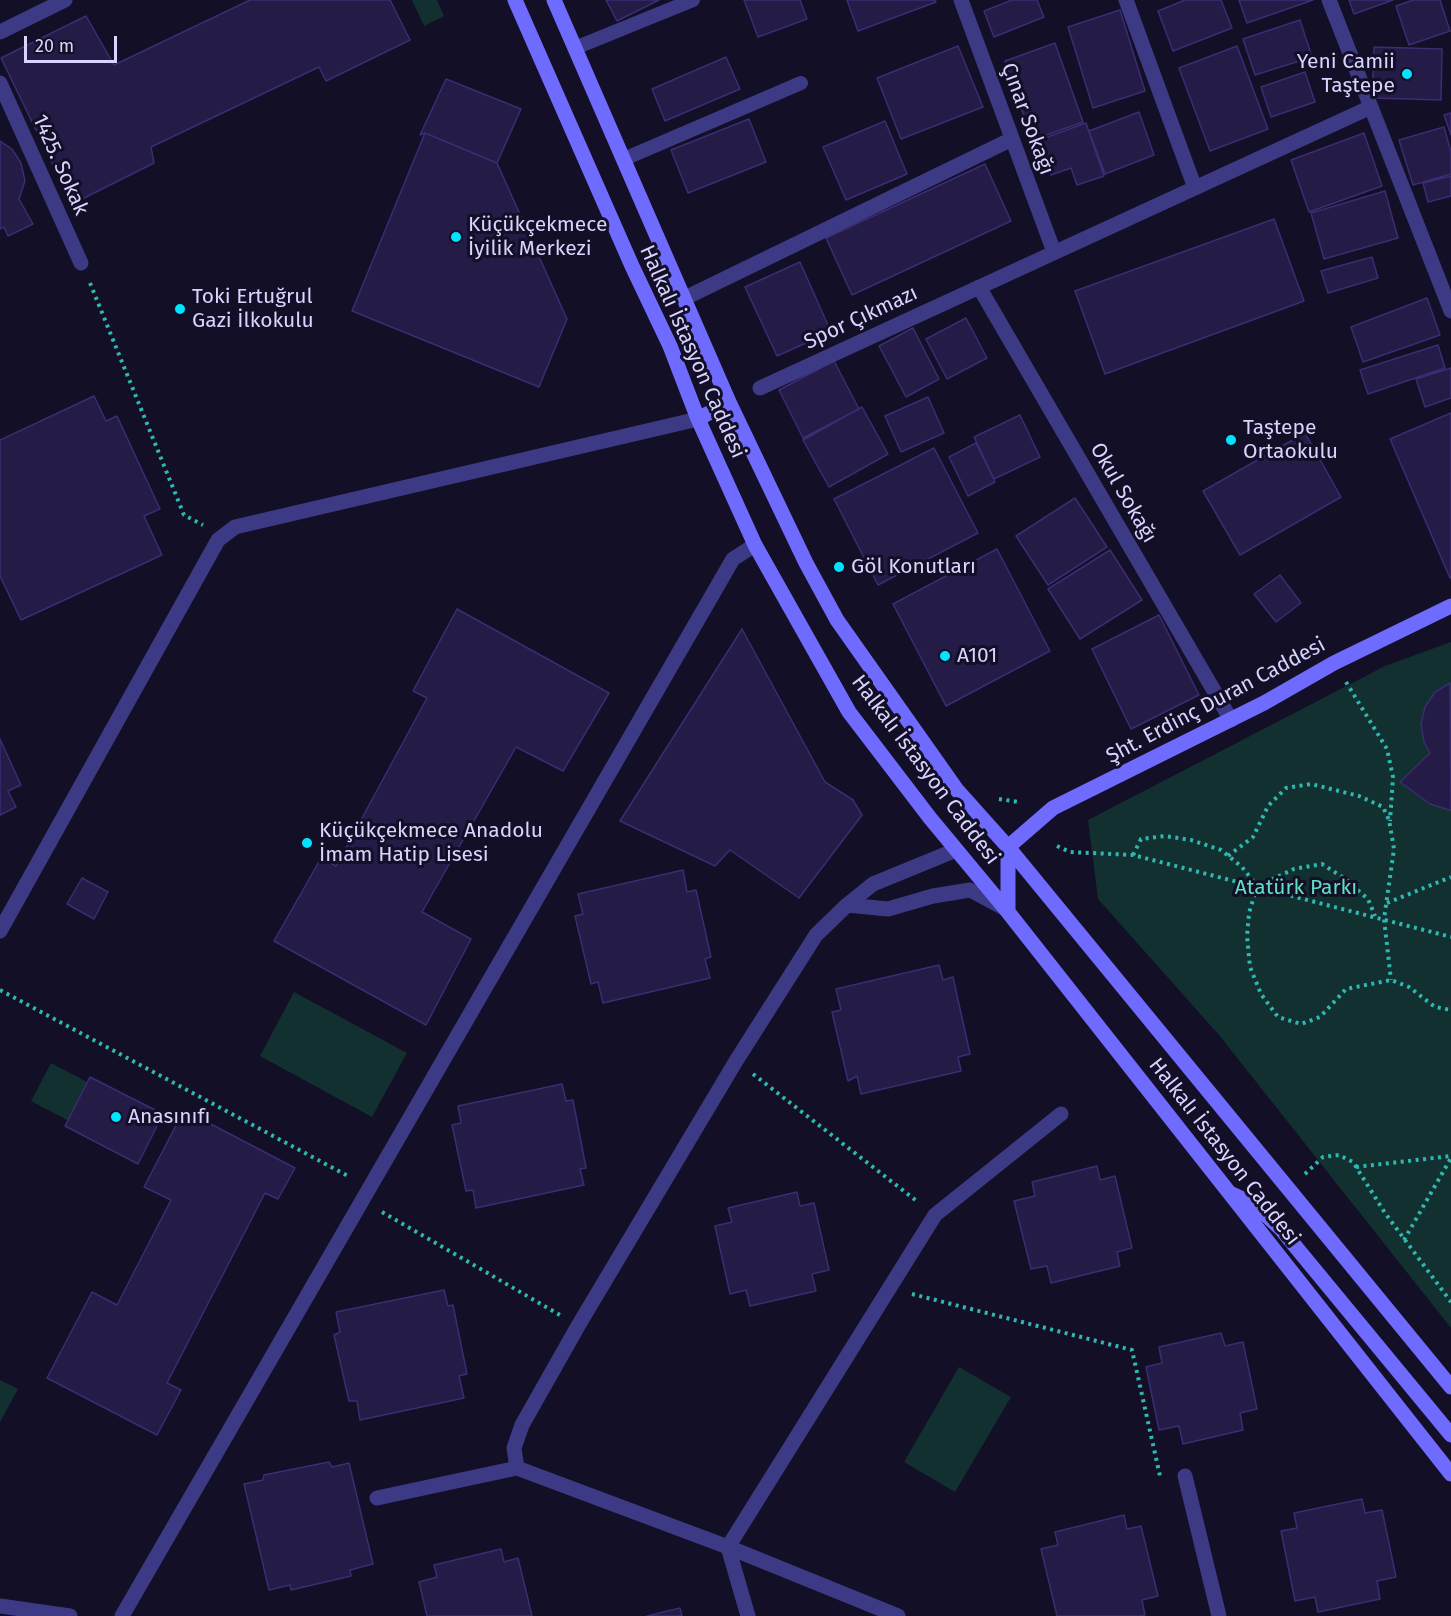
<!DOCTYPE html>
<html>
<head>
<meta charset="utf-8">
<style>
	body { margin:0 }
	#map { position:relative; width:1451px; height:1616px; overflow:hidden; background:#130f26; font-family:"Fira Sans",sans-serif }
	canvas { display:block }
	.scale { position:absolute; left:24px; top:36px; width:93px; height:27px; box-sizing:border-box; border:3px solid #d9d4ff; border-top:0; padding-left:8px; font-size:18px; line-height:21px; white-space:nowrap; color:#d9d4ff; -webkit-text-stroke:4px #130f26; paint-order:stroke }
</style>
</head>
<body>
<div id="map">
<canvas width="1451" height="1616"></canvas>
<div class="scale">20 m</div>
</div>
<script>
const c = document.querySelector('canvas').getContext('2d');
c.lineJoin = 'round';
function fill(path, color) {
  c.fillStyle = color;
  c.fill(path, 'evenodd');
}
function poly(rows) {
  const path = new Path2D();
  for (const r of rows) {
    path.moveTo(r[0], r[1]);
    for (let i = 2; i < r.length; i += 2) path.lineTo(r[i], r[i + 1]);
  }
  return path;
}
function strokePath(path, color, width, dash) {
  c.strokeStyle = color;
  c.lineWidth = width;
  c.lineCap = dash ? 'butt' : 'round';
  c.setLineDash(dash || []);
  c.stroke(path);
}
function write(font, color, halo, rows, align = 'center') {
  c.font = font + ' "Fira Sans",sans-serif';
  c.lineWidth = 6;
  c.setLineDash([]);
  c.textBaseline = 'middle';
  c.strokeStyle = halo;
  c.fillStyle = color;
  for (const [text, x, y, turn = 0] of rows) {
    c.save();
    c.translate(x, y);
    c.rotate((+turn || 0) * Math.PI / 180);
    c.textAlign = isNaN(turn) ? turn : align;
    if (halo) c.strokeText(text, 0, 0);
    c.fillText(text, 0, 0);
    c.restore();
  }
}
fill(poly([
	[412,0,437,0,444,16,424,26],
	[1451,642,1451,1328,1219,1035,1098,899,1088,820,1385,666],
	[294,992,407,1053,372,1117,260,1056],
	[51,1063,87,1082,69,1121,31,1101],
	[959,1367,1011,1397,955,1492,904,1462],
	[0,1380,18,1389,0,1422]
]), '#12302f');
const building = poly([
	[250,0,390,0,410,40,326,81,319,67,151,147,154,163,72,204,1,58,86,16,114,65,250,0],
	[606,0,659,0,617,21,606,0],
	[744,0,800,0,807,19,758,37,744,0],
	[847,0,935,0,936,2,858,31,847,0],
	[1012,0,1037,0,1044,17,994,37,984,11,1012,0],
	[1185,0,1221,0,1232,28,1173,51,1158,11,1185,0],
	[1239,0,1313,0,1247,23,1239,0],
	[1349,0,1393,0,1354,14,1349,0],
	[1413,0,1440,0,1450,31,1409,45,1396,6,1413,0],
	[1120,10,1145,91,1093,108,1068,27,1120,10],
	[1300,20,1312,57,1255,75,1243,39,1300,20],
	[1055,43,1083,122,1032,140,1005,61,1055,43],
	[958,46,983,107,901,139,877,78,958,46],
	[1237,46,1268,129,1210,151,1179,68,1237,46],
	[1374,47,1442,49,1441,100,1372,98,1374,47],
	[726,57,740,89,665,121,652,89,726,57],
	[1305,72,1315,102,1271,117,1261,87,1305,72],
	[446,79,521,109,497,163,425,133,420,135,446,79],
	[1139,112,1154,155,1105,174,1089,131,1139,112],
	[1451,113,1451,135,1444,115,1451,113],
	[749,119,766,162,688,193,671,150,749,119],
	[885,121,907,174,846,200,823,147,885,121],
	[1086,123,1104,176,1077,185,1071,168,1051,175,1039,140,1086,123],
	[1444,127,1451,152,1451,174,1413,185,1399,140,1444,127],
	[425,133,497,163,567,319,539,387,352,311,425,133],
	[1364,133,1382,186,1309,212,1291,160,1364,133],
	[0,141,12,149,21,163,25,181,19,199,33,224,8,236,4,227,0,229,0,141],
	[985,164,1011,221,852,295,826,238,985,164],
	[1451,176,1451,196,1428,202,1423,183,1451,176],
	[1385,191,1398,238,1324,259,1311,213,1385,191],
	[1274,219,1304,301,1105,374,1075,291,1274,219],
	[1372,257,1378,278,1328,293,1321,271,1372,257],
	[800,262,831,332,777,356,745,287,800,262],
	[1427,298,1440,335,1363,362,1351,327,1427,298],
	[966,318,987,358,947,379,926,339,966,318],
	[913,328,939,379,906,397,879,346,913,328],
	[1438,345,1445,368,1368,394,1360,370,1438,345],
	[834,361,859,409,803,438,779,390,834,361],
	[1451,368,1451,398,1425,407,1416,379,1451,368],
	[94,396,106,421,117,416,160,509,144,516,162,555,21,620,0,576,0,440,94,396],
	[928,397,944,433,901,452,885,416,928,397],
	[862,407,888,454,829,487,803,440,862,407],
	[1451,413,1451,578,1450,578,1390,439,1451,413],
	[1020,415,1040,457,994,479,974,437,1020,415],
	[1305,433,1341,497,1240,555,1203,491,1305,433],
	[976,443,995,482,968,496,949,457,976,443],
	[934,448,978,533,878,585,834,499,934,448],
	[1075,498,1107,547,1048,585,1016,536,1075,498],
	[997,549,1050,651,946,706,893,604,997,549],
	[1110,550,1142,600,1080,639,1048,589,1110,550],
	[1280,575,1301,603,1276,622,1254,594,1280,575],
	[457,609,609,693,563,771,516,747,422,912,471,939,426,1025,274,941,321,858,336,866,427,698,413,691,457,609],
	[1159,615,1199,695,1131,729,1092,649,1159,615],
	[742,629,825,782,853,800,862,815,799,898,730,850,715,866,620,821,742,629],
	[1450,683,1451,810,1449,810,1430,804,1400,782,1430,753,1424,742,1421,724,1425,707,1435,692,1450,683],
	[0,739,21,785,8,791,16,807,0,815,0,739],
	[683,870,687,892,696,890,711,957,705,959,710,978,603,1003,598,982,591,984,575,916,583,914,578,894,683,870],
	[82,878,108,892,94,919,67,904,82,878],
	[939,965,943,980,953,977,970,1054,958,1057,961,1071,861,1094,857,1076,848,1081,832,1012,841,1010,836,989,939,965],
	[90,1077,163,1114,138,1164,65,1126,90,1077],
	[562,1084,566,1101,573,1100,586,1168,580,1169,584,1185,476,1208,473,1190,466,1191,452,1125,461,1123,458,1106,562,1084],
	[184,1110,295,1168,278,1199,265,1193,167,1383,181,1390,157,1435,47,1378,92,1292,117,1305,171,1200,144,1187,184,1110],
	[1097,1166,1100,1180,1115,1176,1132,1248,1117,1252,1120,1266,1051,1283,1047,1266,1031,1269,1014,1201,1035,1196,1032,1182,1097,1166],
	[797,1192,800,1206,814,1203,829,1270,812,1274,816,1291,750,1306,746,1290,730,1294,715,1226,732,1222,728,1208,797,1192],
	[444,1290,448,1306,453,1305,467,1374,459,1376,464,1398,360,1420,357,1401,349,1401,334,1335,340,1332,336,1312,444,1290],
	[1221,1333,1225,1346,1243,1342,1257,1409,1240,1413,1243,1430,1183,1444,1179,1426,1159,1430,1146,1367,1162,1363,1159,1347,1221,1333],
	[329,1462,332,1467,349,1463,373,1564,350,1570,351,1576,291,1590,290,1585,269,1590,244,1484,263,1480,264,1475,329,1462],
	[1362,1499,1365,1513,1382,1510,1396,1577,1377,1581,1380,1599,1318,1612,1315,1597,1295,1601,1281,1531,1297,1528,1294,1513,1362,1499],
	[1124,1515,1127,1529,1141,1526,1158,1596,1142,1600,1145,1615,1140,1616,1057,1616,1041,1549,1058,1545,1055,1532,1124,1515],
	[501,1549,504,1562,518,1558,532,1616,427,1616,419,1582,437,1577,434,1565,501,1549],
	[680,1608,682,1616,647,1616,680,1608]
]);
fill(building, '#241b47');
strokePath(building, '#3b2d73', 1.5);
strokePath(poly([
	[90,283,184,515,203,525],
	[1346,682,1387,749,1393,777,1390,821],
	[999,799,1019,802],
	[1057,846,1070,852,1133,855,1451,937],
	[1133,855,1141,839,1165,836,1191,840,1221,850,1242,867,1257,886],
	[1228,856,1253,837,1268,806,1286,788,1311,784,1359,796,1383,807,1389,820,1394,849,1384,919,1391,980],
	[1258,886,1294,869,1322,864,1344,878,1368,899,1375,916],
	[1257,887,1249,913,1247,936,1250,967,1261,994,1278,1017,1301,1024,1320,1017,1346,989,1391,980,1409,987,1435,1007,1451,1010],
	[1387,903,1451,877],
	[0,990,348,1176],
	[753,1074,918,1202],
	[1356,1167,1451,1156],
	[1305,1174,1323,1157,1339,1155,1353,1162,1385,1213,1451,1302],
	[382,1212,560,1315],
	[1404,1240,1451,1158],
	[912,1294,1132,1350,1160,1476]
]), '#2fb8b0', 4, [3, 4.5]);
strokePath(poly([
	[575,48,693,0],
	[624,159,801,83]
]), '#3d3a85', 14);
strokePath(poly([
	[961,0,1054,252],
	[1126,0,1195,188],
	[1329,0,1451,311],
	[0,32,65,0],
	[0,83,81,263],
	[979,287,1231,720],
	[685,298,1012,139],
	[760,388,1371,107],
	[956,850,873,884,847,905,888,909,933,896,970,890,1002,907],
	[847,905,816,935,736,1061,578,1326,522,1425,514,1448,517,1468,728,1547,898,1616],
	[0,931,218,540,235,527,698,419],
	[1185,1476,1219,1616],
	[377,1498,517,1468],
	[0,1606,70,1616],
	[122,1616,733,559,755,545],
	[748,1616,728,1547,935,1215,1061,1114]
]), '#3d3a85', 15);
strokePath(poly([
	[515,0,632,266,670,346,698,419,755,545,849,712,930,818,1008,912,1451,1474],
	[554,0,729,402,806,563,837,620,957,790,1008,847,1451,1387],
	[698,419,729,402],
	[1008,847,1053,808,1264,703,1334,663,1451,606],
	[1008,912,1008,847],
	[1232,1194,1255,1205,1281,1229,1451,1435]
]), '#6f6bff', 15);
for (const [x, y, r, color] of [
	[1407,74,6,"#00e5ff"],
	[456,237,6,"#00e5ff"],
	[180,309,6,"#00e5ff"],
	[1231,440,6,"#00e5ff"],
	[839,567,6,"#00e5ff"],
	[945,656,6,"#00e5ff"],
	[307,843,6,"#00e5ff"],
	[116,1117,6,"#00e5ff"]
]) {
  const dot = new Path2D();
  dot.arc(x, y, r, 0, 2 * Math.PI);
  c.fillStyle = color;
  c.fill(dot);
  strokePath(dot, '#130f26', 2);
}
write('21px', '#d9d4ff', '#130f26', [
	["Yeni Camii",1395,62,"right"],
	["Taştepe",1395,86,"right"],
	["Küçükçekmece",468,225],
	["İyilik Merkezi",468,249],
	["Toki Ertuğrul",192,297],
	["Gazi İlkokulu",192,321],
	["Taştepe",1243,428],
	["Ortaokulu",1243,452],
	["Göl Konutları",851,567],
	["A101",957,656],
	["Küçükçekmece Anadolu",319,831],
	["İmam Hatip Lisesi",319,855],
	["Anasınıfı",128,1117]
], 'left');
write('21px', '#d9d4ff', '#130f26', [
	["Çınar Sokağı",1027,119,70],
	["1425. Sokak",60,165,66],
	["Spor Çıkmazı",861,318,-25],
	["Halkalı İstasyon Caddesi",692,352,66],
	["Okul Sokağı",1123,493,60],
	["Şht. Erdinç Duran Caddesi",1216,701,-28],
	["Halkalı İstasyon Caddesi",925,770,53],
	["Halkalı İstasyon Caddesi",1224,1152,52]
]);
write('21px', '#5fe0c0', '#130f26', [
	["Atatürk Parkı",1296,888]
]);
</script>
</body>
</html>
